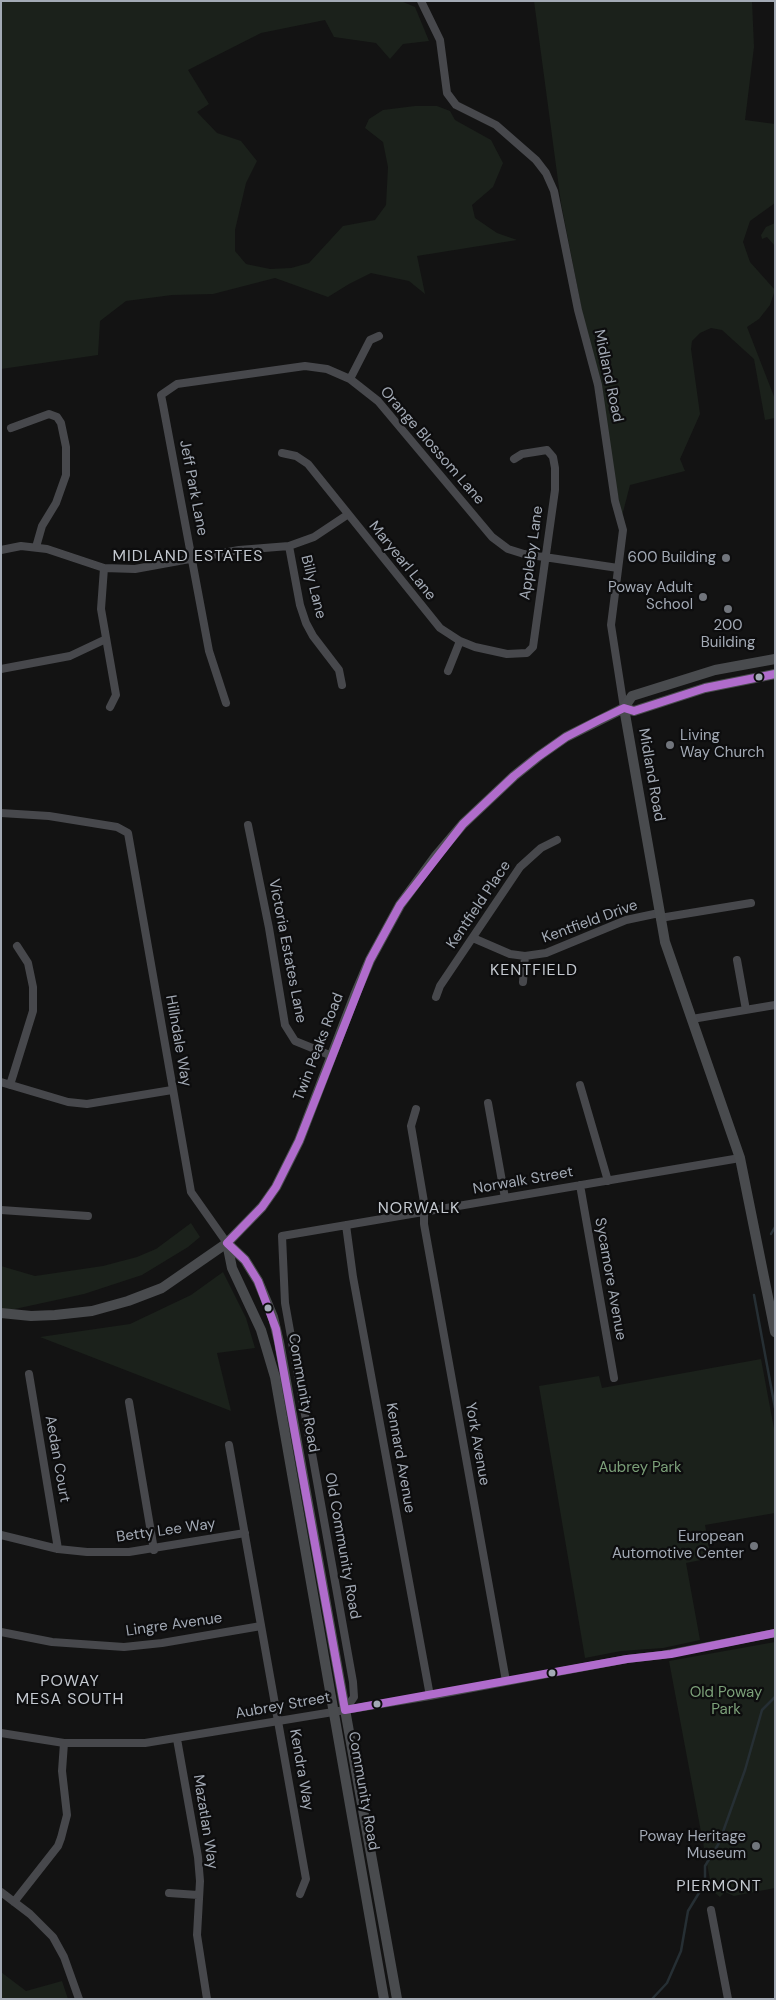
<!DOCTYPE html>
<html>
<head>
<meta charset="utf-8">
<style>
	body { margin:0 }
	#map { position:relative; width:776px; height:2000px; overflow:hidden; background:#131313; font-family:"DM Sans",sans-serif }
	canvas { display:block }
	.frame { position:absolute; inset:0; border:2px solid #a3aab5; pointer-events:none }
</style>
</head>
<body>
<div id="map">
<canvas width="776" height="2000"></canvas>
<div class="frame"></div>
</div>
<script>
const c = document.querySelector('canvas').getContext('2d');
c.lineJoin = 'round';
function fill(path, color) {
  c.fillStyle = color;
  c.fill(path, 'evenodd');
}
function poly(rows) {
  const path = new Path2D();
  for (const r of rows) {
    path.moveTo(r[0], r[1]);
    for (let i = 2; i < r.length; i += 2) path.lineTo(r[i], r[i + 1]);
  }
  return path;
}
function strokePath(path, color, width, dash) {
  c.strokeStyle = color;
  c.lineWidth = width;
  c.lineCap = dash ? 'butt' : 'round';
  c.setLineDash(dash || []);
  c.stroke(path);
}
function write(font, color, halo, rows, align = 'center') {
  c.font = font + ' "DM Sans",sans-serif';
  c.lineWidth = 4.5;
  c.setLineDash([]);
  c.textBaseline = 'middle';
  c.strokeStyle = halo;
  c.fillStyle = color;
  for (const [text, x, y, turn = 0] of rows) {
    c.save();
    c.translate(x, y);
    c.rotate((+turn || 0) * Math.PI / 180);
    c.textAlign = isNaN(turn) ? turn : align;
    if (halo) c.strokeText(text, 0, 0);
    c.fillText(text, 0, 0);
    c.restore();
  }
}
fill(poly([
	[1,1,401,1,415,7,429,41,403,44,390,59,376,43,334,37,325,20,261,33,188,70,209,104,197,112,217,133,241,141,257,161,246,183,235,230,235,251,246,264,270,269,291,268,309,263,343,226,375,220,386,205,388,167,383,142,365,128,369,119,383,110,415,106,437,106,450,111,455,120,491,140,503,163,493,187,472,205,475,218,497,233,517,240,417,256,425,294,409,281,371,273,349,284,328,297,275,278,213,294,172,295,126,301,100,321,98,355,1,369],
	[534,1,752,1,754,47,745,120,775,124,775,203,750,221,743,242,750,262,775,290,770,305,759,319,747,327,775,399,775,418,765,420,754,359,722,330,711,328,700,333,692,341,691,349,700,414,680,459,685,471,630,485,622,516,561,203],
	[775,223,775,246,767,237,762,239,761,235,766,227],
	[191,1223,200,1237,188,1247,142,1275,84,1294,1,1312,1,1266,35,1276,103,1266,137,1257,156,1249],
	[223,1272,246,1318,255,1348,217,1353,231,1411,40,1337,130,1324,191,1295],
	[761,1359,775,1434,775,1513,705,1525,711,1558,686,1563,700,1640,663,1648,621,1651,585,1658,539,1386,599,1376,602,1388],
	[775,1642,775,1888,734,1896,725,1892,720,1897,715,1893,710,1880,669,1661],
	[1,1972,26,1991,62,1981,68,1999,1,1999]
]), '#1b211b');
strokePath(poly([
	[771,1234,775,1227],
	[754,1295,775,1408],
	[652,1999,667,1983,681,1951,688,1911,705,1883,705,1866,719,1843,745,1770,762,1710,775,1697]
]), '#262f34', 2.5);
strokePath(poly([
	[421,1,440,40,447,93,456,105,496,125,536,160,546,173,554,191,578,310,598,385,615,501,623,530,611,625,624,708],
	[350,379,370,340,379,336],
	[11,428,49,414,57,417,61,423,66,447,66,475,56,503,42,526,36,547],
	[282,453,296,456,308,464,440,628,460,641,475,647,507,654,527,653,533,647,555,490,555,468,553,457,547,450,522,454,514,459],
	[289,546,300,605,306,623,313,636,339,670,342,685],
	[1,550,21,546,47,549,104,568,135,569,239,550,289,546,314,537,347,515],
	[104,568,101,609,116,695,110,707],
	[1,669,70,656,106,639],
	[448,671,460,641],
	[226,703,209,651,163,405,161,395,177,384,305,366,327,369,350,379,378,401,492,537,508,549,524,554,618,568],
	[1,813,49,816,117,827,128,833,191,1192,227,1243],
	[248,825,269,928,285,1025,295,1041,332,1056],
	[660,918,751,903],
	[473,938,510,954,525,956,546,953,626,920,659,913],
	[737,960,746,1010],
	[523,982,525,956],
	[436,997,440,986,520,867,541,848,557,840],
	[692,1019,775,1005],
	[1,1082,68,1102,87,1104,172,1090],
	[10,1085,33,1011,33,987,28,963,17,946],
	[580,1085,608,1181],
	[488,1103,505,1198],
	[416,1109,411,1126,424,1202,424,1224,506,1681],
	[580,1185,614,1378],
	[1,1210,88,1216],
	[346,1225,353,1277,430,1696],
	[29,1374,58,1549],
	[129,1402,154,1550],
	[229,1445,306,1879,300,1894],
	[1,1535,58,1549,87,1552,129,1552,245,1533],
	[1,1632,52,1642,124,1647,162,1643,261,1626],
	[345,1710,354,1697,353,1682,285,1303,282,1236,740,1158],
	[1,1733,64,1743,145,1743,430,1696,627,1659,662,1655,775,1633],
	[177,1739,198,1857,200,1881,197,1935,207,1999],
	[1,1892,30,1914,53,1937,64,1957,79,1999],
	[169,1893,198,1895],
	[14,1902,58,1846,61,1838,67,1815,62,1771,64,1743],
	[711,1910,728,1999]
]), '#47484c', 8);
strokePath(poly([
	[624,708,665,942,740,1158,775,1332],
	[624,708,634,711,705,688,775,674],
	[227,1243,245,1260,258,1281,273,1317,279,1342,397,1999],
	[227,1243,232,1268,261,1330,275,1377,384,1999],
	[1,1313,31,1316,55,1315,92,1311,128,1301,162,1288,227,1243,262,1207,276,1187,299,1141,355,995,370,960,400,905,436,856,463,824,514,776,539,756,566,737,624,708,632,696,715,670,775,659]
]), '#494b4e', 10);
strokePath(poly([
	[775,674,705,688,634,711,624,708,599,720,566,737,539,756,514,776,463,824,400,905,370,960,299,1141,276,1187,262,1207,227,1243,245,1260,258,1281,276,1329,345,1710,627,1659,671,1654,775,1633]
]), '#b06ccc', 8);
for (const [x, y, r, color] of [
	[726,558,5,"#71757c"],
	[703,597,5,"#71757c"],
	[728,609,5,"#71757c"],
	[759,677,4.5,"#a3aab5"],
	[670,745,5,"#71757c"],
	[268,1308,4.5,"#a3aab5"],
	[754,1546,5,"#71757c"],
	[552,1673,4.5,"#a3aab5"],
	[377,1704,4.5,"#a3aab5"],
	[756,1846,5,"#71757c"]
]) {
  const dot = new Path2D();
  dot.arc(x, y, r, 0, 2 * Math.PI);
  c.fillStyle = color;
  c.fill(dot);
  strokePath(dot, '#0d0d0e', 2);
}
write('15px', '#a3aab5', '#0d0d0e', [
	["Midland Road",608,376,78],
	["Orange Blossom Lane",432,446,49],
	["Jeff Park Lane",193,488,79],
	["Appleby Lane",532,553,-82],
	["Maryearl Lane",402,561,51],
	["Billy Lane",313,587,76],
	["Midland Road",651,775,80],
	["Kentfield Place",479,905,-56],
	["Kentfield Drive",590,922,-20],
	["Victoria Estates Lane",287,951,79],
	["Hillndale Way",178,1041,80],
	["Twin Peaks Road",319,1047,-69],
	["Norwalk Street",523,1181,-10],
	["Sycamore Avenue",610,1279,80],
	["Community Road",303,1393,80],
	["York Avenue",477,1444,80],
	["Kennard Avenue",400,1458,80],
	["Aedan Court",57,1459,80],
	["Betty Lee Way",166,1531,-8],
	["Old Community Road",342,1546,80],
	["Lingre Avenue",174,1625,-8],
	["Aubrey Street",283,1706,-10],
	["Kendra Way",301,1770,80],
	["Community Road",363,1791,80],
	["Mazatlan Way",205,1822,81]
]);
write('15px', '#a3aab5', '#0d0d0e', [
	["600 Building",716,558],
	["Poway Adult",693,588],
	["School",693,605],
	["200",728,626,"center"],
	["Building",728,643,"center"],
	["Living",680,736,"left"],
	["Way Church",680,753,"left"],
	["European",744,1537],
	["Automotive Center",744,1554],
	["Poway Heritage",746,1837],
	["Museum",746,1854]
], 'right');
write('15px', '#7ca079', '#0d0d0e', [
	["Aubrey Park",640,1468],
	["Old Poway",726,1693],
	["Park",726,1710]
]);
c.letterSpacing = '1px';
write('16px', '#c4c9d0', '#0d0d0e', [
	["MIDLAND ESTATES",188,557],
	["KENTFIELD",534,971],
	["NORWALK",419,1209],
	["POWAY",70,1682],
	["MESA SOUTH",70,1700],
	["PIERMONT",719,1887]
]);
c.letterSpacing = '0px';
</script>
</body>
</html>
